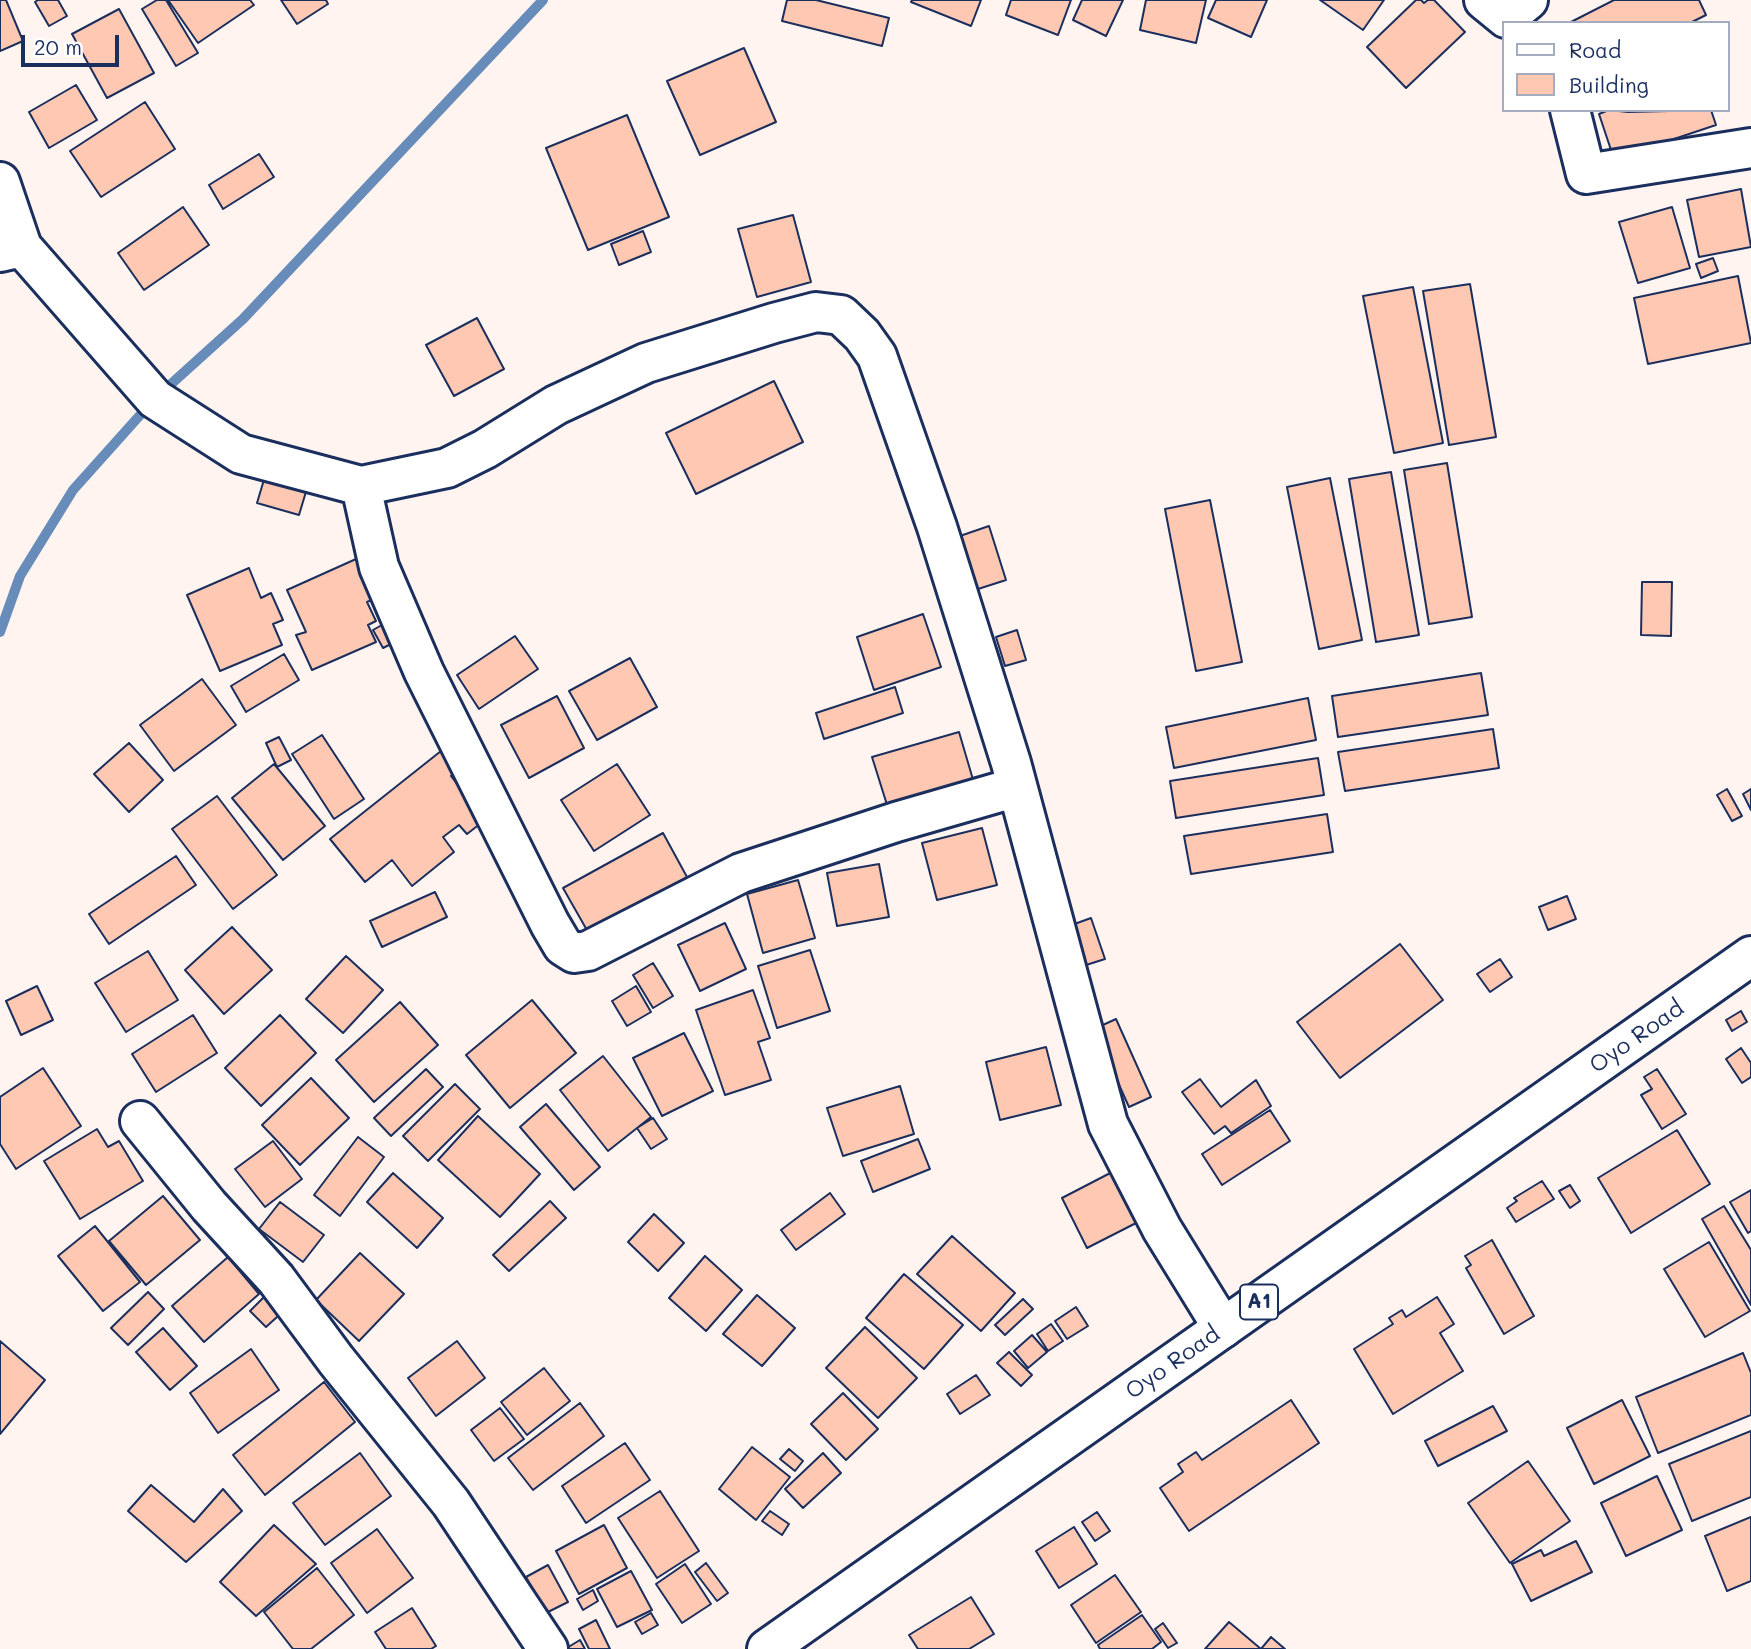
<!DOCTYPE html>
<html>
<head>
<meta charset="utf-8">
<style>
	body { margin:0 }
	#map { position:relative; width:1751px; height:1649px; overflow:hidden; background:#fff4f0; font-family:Mali,sans-serif }
	canvas { display:block }
	.legend { position:absolute; left:1502px; top:21px; width:228px; height:91px; box-sizing:border-box; background:#fff; border:2px solid #a4acbf; margin:0; padding:9px 12px; list-style:none; font-size:21px; color:#1b2f5e }
	.legend li { display:flex; align-items:center; gap:14px; height:35px }
	.legend b { width:35px; border:2px solid #a4acbf }
	.scale { position:absolute; left:21px; top:35px; width:98px; height:32px; box-sizing:border-box; border:4px solid #1b2f5e; border-top:0; padding-left:9px; font-size:21px; line-height:24px; white-space:nowrap; color:#1b2f5e; -webkit-text-stroke:5px #fff; paint-order:stroke }
</style>
</head>
<body>
<div id="map">
<canvas width="1751" height="1649"></canvas>
<ul class="legend">
<li><b style="height:9px;background:#fff"></b>Road</li>
<li><b style="height:19px;background:#ffc8b2"></b>Building</li>
</ul>
<div class="scale">20 m</div>
</div>
<script>
const c = document.querySelector('canvas').getContext('2d');
c.lineJoin = 'round';
function poly(rows) {
  const path = new Path2D();
  for (const r of rows) {
    path.moveTo(r[0], r[1]);
    for (let i = 2; i < r.length; i += 2) path.lineTo(r[i], r[i + 1]);
  }
  return path;
}
function strokePath(path, color, width, dash) {
  c.strokeStyle = color;
  c.lineWidth = width;
  c.lineCap = dash ? 'butt' : 'round';
  c.setLineDash(dash || []);
  c.stroke(path);
}
function fill(path, color) {
  c.fillStyle = color;
  c.fill(path, 'evenodd');
}
function write(font, color, halo, rows, align = 'center') {
  c.font = font + ' Mali,sans-serif';
  c.lineWidth = 5;
  c.setLineDash([]);
  c.textBaseline = 'middle';
  c.strokeStyle = halo;
  c.fillStyle = color;
  for (const [text, x, y, turn = 0] of rows) {
    c.save();
    c.translate(x, y);
    c.rotate((+turn || 0) * Math.PI / 180);
    c.textAlign = isNaN(turn) ? turn : align;
    if (halo) c.strokeText(text, 0, 0);
    c.fillText(text, 0, 0);
    c.restore();
  }
}
strokePath(poly([
	[160,394,243,319,543,0],
	[0,632,20,576,73,490,150,404]
]), '#688cb9', 10);
const building = poly([
	[0,0,6,0,23,41,0,51,0,0],
	[38,0,58,0,67,16,49,26,35,2,38,0],
	[157,0,166,0,198,53,176,66,142,9,157,0],
	[168,0,250,0,254,5,198,43,168,0],
	[281,0,326,0,328,4,297,24,281,0],
	[787,0,816,0,889,18,882,46,782,21,787,0],
	[912,0,981,0,971,26,911,2,912,0],
	[1011,0,1071,0,1058,35,1006,15,1011,0],
	[1082,0,1123,0,1106,36,1073,20,1082,0],
	[1146,0,1206,0,1196,43,1140,30,1146,0],
	[1216,0,1267,0,1251,37,1208,18,1216,0],
	[1320,0,1384,0,1363,30,1320,0],
	[1416,0,1421,0,1424,3,1428,0,1434,0,1465,32,1406,88,1367,47,1416,0],
	[1614,0,1699,0,1706,15,1690,23,1569,23,1614,0],
	[119,9,154,73,107,98,72,34,119,9],
	[744,48,776,122,700,155,667,81,744,48],
	[76,85,97,120,49,148,29,112,76,85],
	[145,102,175,149,101,197,70,151,145,102],
	[1609,110,1628,112,1711,110,1716,125,1614,159,1599,114,1609,110],
	[627,115,669,217,588,250,546,148,627,115],
	[259,154,274,177,223,209,209,185,259,154],
	[1741,189,1751,247,1699,257,1687,200,1741,189],
	[183,207,209,245,144,290,118,253,183,207],
	[1672,207,1690,268,1638,283,1619,222,1672,207],
	[793,215,811,282,757,297,738,229,793,215],
	[643,231,651,252,619,265,611,244,643,231],
	[1713,258,1718,271,1701,278,1696,264,1713,258],
	[1738,276,1751,343,1648,364,1634,298,1738,276],
	[1470,284,1496,437,1449,445,1423,291,1470,284],
	[1413,287,1443,443,1394,453,1363,296,1413,287],
	[477,318,504,369,454,396,426,345,477,318],
	[774,381,803,442,696,494,666,433,774,381],
	[1447,463,1472,617,1429,624,1404,470,1447,463],
	[1391,472,1419,635,1376,642,1349,479,1391,472],
	[266,473,308,485,299,515,257,503,266,473],
	[1330,478,1362,640,1319,649,1287,487,1330,478],
	[1210,500,1242,662,1196,671,1165,509,1210,500],
	[989,526,1006,580,975,590,957,537,989,526],
	[356,559,374,599,367,602,376,621,368,625,376,642,312,670,296,635,306,632,287,590,356,559],
	[249,568,261,598,271,593,283,620,273,624,282,645,220,671,187,595,249,568],
	[1642,582,1672,582,1671,636,1641,635,1642,582],
	[923,614,941,667,874,690,857,637,923,614],
	[389,621,399,640,383,648,373,630,389,621],
	[1017,630,1026,660,1005,666,996,637,1017,630],
	[515,636,538,669,479,709,457,675,515,636],
	[284,654,299,680,246,712,231,686,284,654],
	[630,658,657,707,597,740,569,691,630,658],
	[1481,673,1488,715,1338,737,1332,696,1481,673],
	[202,679,236,725,174,771,140,725,202,679],
	[895,687,903,713,824,739,816,713,895,687],
	[557,696,584,748,529,778,501,725,557,696],
	[1308,698,1316,740,1174,768,1166,727,1308,698],
	[1493,729,1499,768,1345,791,1338,752,1493,729],
	[959,732,974,783,888,808,872,757,959,732],
	[322,735,364,799,334,819,292,754,322,735],
	[279,737,291,760,277,767,266,743,279,737],
	[129,743,163,780,129,812,94,774,129,743],
	[441,751,457,771,451,776,485,820,467,834,459,825,443,837,454,852,412,886,392,860,365,882,330,839,441,751],
	[1318,758,1324,795,1176,818,1170,781,1318,758],
	[274,764,325,826,283,860,232,798,274,764],
	[617,764,650,815,594,851,561,800,617,764],
	[1727,789,1742,816,1732,821,1717,795,1727,789],
	[1751,789,1751,810,1743,794,1751,789],
	[217,796,277,875,233,909,172,829,217,796],
	[1327,814,1333,852,1191,874,1184,836,1327,814],
	[982,828,997,885,937,900,922,843,982,828],
	[663,833,687,877,588,932,563,888,663,833],
	[176,856,196,885,109,944,89,914,176,856],
	[879,864,889,917,837,926,827,873,879,864],
	[798,880,815,938,763,953,747,894,798,880],
	[435,892,447,917,382,947,370,921,435,892],
	[1567,896,1576,919,1548,930,1539,907,1567,896],
	[1091,918,1105,959,1083,966,1069,926,1091,918],
	[725,923,746,969,700,991,678,945,725,923],
	[232,927,272,970,224,1014,185,970,232,927],
	[1400,944,1443,1000,1340,1078,1297,1022,1400,944],
	[810,950,830,1011,777,1028,758,966,810,950],
	[148,951,178,1000,126,1032,95,983,148,951],
	[346,956,383,990,343,1033,306,999,346,956],
	[1500,959,1512,977,1490,992,1477,974,1500,959],
	[653,963,673,996,653,1008,633,975,653,963],
	[37,986,53,1020,21,1035,6,1001,37,986],
	[636,986,651,1012,627,1026,612,1001,636,986],
	[753,990,770,1038,758,1042,771,1080,725,1095,696,1010,753,990],
	[532,1000,576,1053,510,1108,466,1055,532,1000],
	[400,1002,438,1045,374,1102,336,1060,400,1002],
	[1741,1011,1747,1022,1732,1031,1726,1020,1741,1011],
	[193,1015,217,1053,156,1092,132,1054,193,1015],
	[280,1015,316,1053,261,1106,225,1068,280,1015],
	[1116,1019,1151,1097,1129,1107,1094,1029,1116,1019],
	[684,1033,713,1091,662,1116,633,1058,684,1033],
	[1046,1047,1061,1105,1000,1120,986,1062,1046,1047],
	[1741,1048,1751,1063,1751,1077,1742,1083,1726,1059,1741,1048],
	[603,1056,651,1117,608,1151,560,1090,603,1056],
	[43,1068,81,1126,16,1169,0,1144,0,1097,43,1068],
	[426,1069,443,1087,391,1136,374,1118,426,1069],
	[1657,1069,1686,1114,1662,1129,1641,1095,1652,1089,1644,1077,1657,1069],
	[311,1078,349,1118,300,1165,262,1125,311,1078],
	[1200,1079,1221,1107,1256,1080,1271,1106,1231,1133,1225,1126,1214,1134,1182,1092,1200,1079],
	[455,1084,480,1109,428,1161,403,1136,455,1084],
	[900,1086,914,1134,843,1156,827,1108,900,1086],
	[546,1104,600,1167,574,1190,520,1127,546,1104],
	[1270,1110,1290,1141,1222,1185,1202,1154,1270,1110],
	[478,1116,540,1174,500,1217,438,1160,478,1116],
	[653,1118,667,1139,651,1149,637,1128,653,1118],
	[97,1129,108,1147,119,1141,143,1181,80,1219,44,1161,97,1129],
	[1677,1130,1710,1184,1631,1233,1598,1178,1677,1130],
	[358,1137,384,1157,340,1216,314,1195,358,1137],
	[918,1139,930,1169,873,1192,861,1161,918,1139],
	[273,1141,302,1179,265,1207,235,1169,273,1141],
	[1116,1170,1142,1220,1087,1248,1062,1198,1116,1170],
	[393,1173,443,1218,417,1248,367,1202,393,1173],
	[1542,1181,1554,1199,1516,1222,1507,1208,1517,1201,1514,1198,1542,1181],
	[1570,1185,1580,1201,1570,1208,1559,1191,1570,1185],
	[1751,1190,1751,1231,1748,1233,1730,1202,1751,1190],
	[830,1193,845,1214,796,1250,781,1230,830,1193],
	[163,1196,200,1240,146,1285,109,1241,163,1196],
	[550,1201,566,1218,509,1271,493,1255,550,1201],
	[280,1202,324,1235,303,1262,259,1229,280,1202],
	[1724,1206,1751,1250,1751,1305,1702,1219,1724,1206],
	[654,1214,684,1243,658,1271,628,1242,654,1214],
	[95,1226,140,1282,103,1311,58,1256,95,1226],
	[952,1236,1015,1293,981,1331,917,1274,952,1236],
	[1492,1240,1534,1316,1504,1334,1466,1268,1471,1265,1465,1256,1492,1240],
	[1709,1242,1750,1311,1705,1337,1664,1269,1709,1242],
	[360,1253,404,1294,359,1341,316,1300,360,1253],
	[705,1256,742,1290,706,1331,669,1298,705,1256],
	[228,1257,259,1294,204,1342,172,1306,228,1257],
	[904,1274,963,1325,924,1369,866,1318,904,1274],
	[271,1290,288,1307,266,1327,250,1311,271,1290],
	[148,1292,164,1309,128,1345,111,1328,148,1292],
	[757,1295,795,1328,762,1366,723,1334,757,1295],
	[1437,1297,1454,1324,1440,1333,1463,1371,1393,1414,1354,1349,1393,1324,1389,1318,1402,1310,1406,1317,1437,1297],
	[1023,1299,1033,1309,1005,1335,995,1325,1023,1299],
	[1076,1307,1088,1326,1067,1339,1055,1321,1076,1307],
	[1051,1324,1063,1341,1048,1351,1037,1334,1051,1324],
	[865,1327,917,1378,878,1418,826,1368,865,1327],
	[163,1328,197,1366,170,1390,136,1352,163,1328],
	[1032,1335,1047,1352,1028,1368,1014,1351,1032,1335],
	[0,1341,45,1380,0,1434,0,1341],
	[457,1341,485,1378,436,1416,408,1378,457,1341],
	[251,1349,279,1390,218,1433,190,1393,251,1349],
	[1009,1352,1032,1375,1021,1386,997,1363,1009,1352],
	[1743,1353,1751,1373,1751,1415,1658,1453,1636,1397,1743,1353],
	[544,1368,570,1401,527,1435,501,1402,544,1368],
	[976,1375,990,1395,960,1414,947,1394,976,1375],
	[324,1382,355,1422,265,1495,233,1455,324,1382],
	[843,1393,878,1429,846,1460,811,1424,843,1393],
	[1291,1400,1319,1443,1189,1531,1160,1488,1183,1472,1178,1464,1196,1452,1202,1460,1291,1400],
	[1622,1400,1650,1456,1594,1484,1567,1428,1622,1400],
	[580,1403,604,1436,533,1490,508,1458,580,1403],
	[1493,1406,1507,1431,1438,1466,1425,1441,1493,1406],
	[500,1408,524,1439,494,1461,471,1430,500,1408],
	[1751,1431,1751,1497,1692,1521,1669,1464,1751,1431],
	[625,1443,650,1480,586,1523,562,1486,625,1443],
	[752,1447,790,1477,756,1520,719,1489,752,1447],
	[789,1449,803,1461,795,1471,780,1459,789,1449],
	[360,1453,391,1496,325,1545,293,1503,360,1453],
	[823,1453,841,1473,803,1508,785,1489,823,1453],
	[1528,1461,1570,1521,1510,1563,1468,1503,1528,1461],
	[1657,1476,1682,1530,1626,1556,1601,1503,1657,1476],
	[151,1485,194,1522,223,1489,242,1511,186,1562,128,1511,151,1485],
	[660,1491,699,1551,657,1578,618,1518,660,1491],
	[770,1511,789,1524,782,1535,762,1521,770,1511],
	[1097,1512,1110,1531,1095,1541,1082,1522,1097,1512],
	[1751,1517,1751,1581,1727,1591,1705,1536,1751,1517],
	[274,1525,316,1564,256,1616,220,1582,274,1525],
	[604,1525,627,1568,579,1594,556,1551,604,1525],
	[1074,1527,1097,1564,1059,1588,1036,1551,1074,1527],
	[377,1529,413,1578,367,1613,331,1563,377,1529],
	[1576,1541,1592,1572,1531,1601,1512,1564,1541,1550,1544,1556,1576,1541],
	[706,1563,728,1593,717,1601,695,1572,706,1563],
	[685,1564,711,1604,682,1623,656,1584,685,1564],
	[548,1565,568,1602,546,1613,526,1577,548,1565],
	[317,1568,354,1615,311,1649,293,1649,264,1612,317,1568],
	[631,1571,652,1610,617,1627,597,1589,631,1571],
	[1115,1575,1141,1612,1096,1643,1071,1605,1115,1575],
	[593,1590,598,1601,583,1610,577,1599,593,1590],
	[971,1597,994,1634,969,1649,918,1649,909,1635,971,1597],
	[412,1608,436,1646,431,1649,386,1649,375,1632,412,1608],
	[651,1613,658,1625,642,1634,635,1622,651,1613],
	[1142,1615,1161,1642,1152,1649,1100,1649,1098,1645,1142,1615],
	[596,1620,610,1649,589,1649,579,1629,596,1620],
	[1229,1622,1261,1649,1205,1649,1229,1622],
	[1163,1623,1177,1643,1168,1648,1155,1629,1163,1623],
	[1271,1637,1285,1649,1261,1649,1271,1637],
	[580,1640,585,1649,565,1649,580,1640]
]);
fill(building, '#ffc8b2');
strokePath(building, '#1b2f5e', 2);
const minor = poly([
	[1484,0,1506,18,1528,0],
	[1570,110,1586,174,1751,148],
	[0,182,22,247,0,252],
	[22,247,155,399,241,454,361,486,447,468,485,449,556,405,646,363,774,323,816,312,841,315,862,335,877,356,937,527,1011,763,1108,1124,1162,1229,1223,1328],
	[361,486,379,567,424,672,550,924,563,946,574,953,588,951,741,873,896,822,1017,787],
	[140,1121,209,1206,276,1279,336,1360,451,1503,548,1649]
]);
const trunk = poly([
	[767,1649,1751,956]
]);
strokePath(minor, '#1b2f5e', 44);
strokePath(trunk, '#1b2f5e', 44);
strokePath(minor, '#fff', 38);
strokePath(trunk, '#fff', 38);
for (const [x, y, w] of [
	[1259,1302,38]
]) {
  const box = new Path2D();
  box.roundRect(x - w / 2, y - 17.5, w, 35, 5);
  c.fillStyle = '#fff';
  c.fill(box);
  strokePath(box, '#1b2f5e', 2);
}
write('bold 21px', '#1b2f5e', null, [
	["A1",1259,1302]
]);
write('23px', '#1b2f5e', '#fff', [
	["Oyo Road",1637,1037,-35],
	["Oyo Road",1173,1363,-35]
]);
</script>
</body>
</html>
